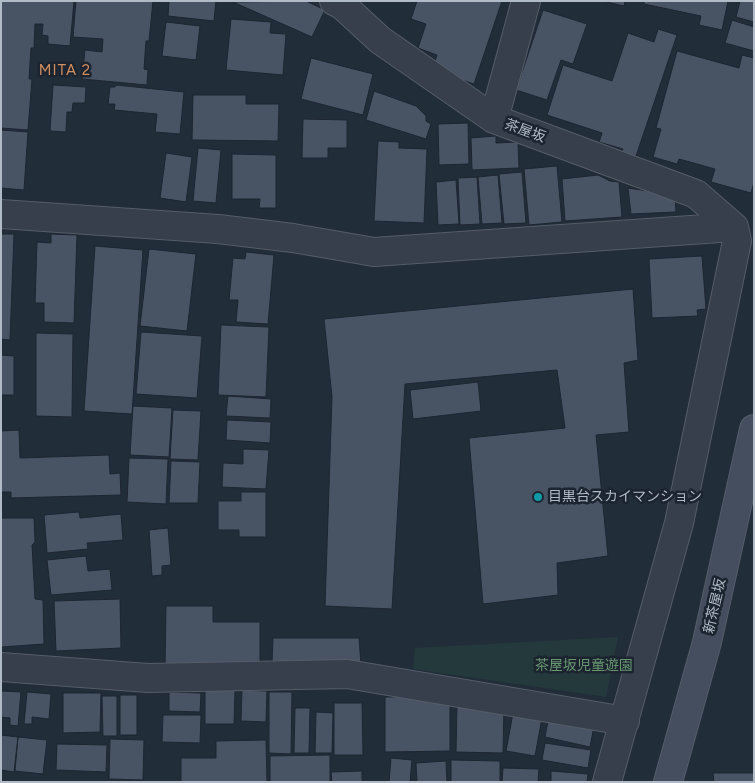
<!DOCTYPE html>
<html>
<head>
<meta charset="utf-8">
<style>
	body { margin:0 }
	#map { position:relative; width:755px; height:783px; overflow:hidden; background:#222d3a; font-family:Figtree,sans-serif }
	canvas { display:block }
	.frame { position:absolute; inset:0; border:2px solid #b1bac7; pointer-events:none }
</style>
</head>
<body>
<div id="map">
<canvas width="755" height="783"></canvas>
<div class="frame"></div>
</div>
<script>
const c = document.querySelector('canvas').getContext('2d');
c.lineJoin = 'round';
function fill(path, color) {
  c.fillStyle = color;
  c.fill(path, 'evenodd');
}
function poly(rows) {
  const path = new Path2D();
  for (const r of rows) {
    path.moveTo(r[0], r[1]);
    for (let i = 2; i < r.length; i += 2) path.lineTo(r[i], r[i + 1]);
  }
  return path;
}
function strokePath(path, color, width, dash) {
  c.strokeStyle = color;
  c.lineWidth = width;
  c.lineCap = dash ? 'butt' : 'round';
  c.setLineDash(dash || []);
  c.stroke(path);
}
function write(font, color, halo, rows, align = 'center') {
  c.font = font + ' Figtree,"Noto Sans JP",sans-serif';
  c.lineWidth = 5;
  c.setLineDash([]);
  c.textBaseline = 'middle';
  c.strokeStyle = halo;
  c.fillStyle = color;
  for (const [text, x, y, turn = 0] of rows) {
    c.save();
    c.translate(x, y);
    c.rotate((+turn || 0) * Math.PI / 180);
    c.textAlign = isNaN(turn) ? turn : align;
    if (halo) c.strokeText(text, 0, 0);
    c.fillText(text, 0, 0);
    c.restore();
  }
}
fill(poly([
	[618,637,606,697,413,669,415,648]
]), '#24393b');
const building = poly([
	[1,1,74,1,70,46,48,44,48,36,42,35,43,24,35,24,34,48,31,48,29,79,32,79,28,130,1,128,1,1],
	[76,1,153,1,149,41,146,41,144,69,148,70,147,85,82,79,85,50,102,52,103,39,73,37,76,1],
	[169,1,216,1,214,21,168,16,169,1],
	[306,1,325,10,312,37,233,2,306,1],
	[417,1,502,1,474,84,432,70,437,55,418,48,426,24,411,19,417,1],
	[602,1,625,1,624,6,602,1],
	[644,1,728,1,722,30,699,25,701,16,644,4,644,1],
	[740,1,754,1,754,22,736,17,740,1],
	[543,10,587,24,573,64,561,60,547,100,516,90,543,10],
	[231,19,271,22,270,33,286,34,283,75,226,70,231,19],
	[732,20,754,27,754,51,725,43,732,20],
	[166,22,200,26,196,60,162,56,166,22],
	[658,29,677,35,635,159,621,154,623,149,599,142,602,133,547,115,563,65,612,81,628,33,654,42,658,29],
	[677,51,739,68,742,55,754,58,754,182,751,193,711,182,715,169,679,159,677,164,653,157,661,129,656,128,677,51],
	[311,58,373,74,363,115,301,99,311,58],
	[53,85,86,87,85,103,73,103,72,112,67,112,66,132,50,131,53,85],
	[116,85,184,92,180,134,155,132,157,114,114,110,115,104,108,104,110,87,115,87,116,85],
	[374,91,416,106,426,116,426,121,431,124,426,139,366,120,374,91],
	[193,95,246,95,246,104,279,104,278,141,192,140,193,95],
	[303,119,347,120,347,148,328,148,328,158,302,158,303,119],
	[468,123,469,164,439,165,438,124,468,123],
	[1,130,28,132,24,190,1,188,1,130],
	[496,136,496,143,518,142,519,168,472,170,471,138,496,136],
	[378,141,399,142,399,148,427,149,424,223,374,221,378,141],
	[198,148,221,150,216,203,193,201,198,148],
	[166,153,192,157,186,202,160,198,166,153],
	[232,154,276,155,276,208,259,208,260,199,232,199,232,154],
	[557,166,562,222,529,225,524,169,557,166],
	[522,172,526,223,504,224,499,174,522,172],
	[498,175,502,223,482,224,478,177,498,175],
	[598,175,610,181,619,182,622,217,565,221,562,179,598,175],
	[477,177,480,224,460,225,458,178,477,177],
	[456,180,459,224,438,225,436,182,456,180],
	[628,188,675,195,676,212,631,214,628,188],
	[1,234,14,234,10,340,1,339,1,234],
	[51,234,77,235,74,323,44,322,44,303,35,303,37,242,51,243,51,234],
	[95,246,143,250,132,414,84,411,95,246],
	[149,249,196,254,187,331,140,326,149,249],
	[246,252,274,255,268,324,236,322,238,300,229,300,233,258,245,259,246,252],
	[702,256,706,309,697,310,698,316,652,318,649,259,702,256],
	[633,289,638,360,624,363,629,432,596,435,608,556,557,563,558,595,483,604,469,438,565,428,557,370,405,384,392,609,325,606,332,397,324,319,633,289],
	[221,325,269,327,266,397,218,395,221,325],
	[141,332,202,336,197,398,136,394,141,332],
	[36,333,73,334,72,417,36,416,36,333],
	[1,355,14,356,14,395,1,395,1,355],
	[478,382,481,411,413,419,410,390,478,382],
	[228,396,271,399,270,418,226,416,228,396],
	[133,406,172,408,169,457,130,455,133,406],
	[173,410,201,411,198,460,170,459,173,410],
	[227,420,271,422,270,443,226,440,227,420],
	[19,430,20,458,109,455,110,474,120,473,121,495,11,498,11,492,1,492,1,431,19,430],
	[243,449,269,450,266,489,222,487,223,463,243,464,243,449],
	[129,458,168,459,166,504,127,502,129,458],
	[171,461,200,462,198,503,169,503,171,461],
	[241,492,266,492,266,537,239,537,239,530,218,530,218,501,241,501,241,492],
	[79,512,80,518,121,514,123,540,87,543,88,549,47,553,44,515,79,512],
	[1,518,34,518,35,542,32,545,35,599,43,600,44,644,1,647,1,518],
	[168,528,171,565,162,566,162,575,152,576,149,530,168,528],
	[86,556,88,571,110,569,112,590,51,595,47,560,86,556],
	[120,599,121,648,56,651,54,601,120,599],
	[166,606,213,606,213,622,260,622,260,666,165,666,166,606],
	[273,638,359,638,361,664,272,663,273,638],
	[205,690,235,690,234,724,205,724,205,690],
	[242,690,267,691,266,722,241,721,242,690],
	[1,691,21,692,18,726,10,725,10,718,1,717,1,691],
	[27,692,51,694,49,719,32,717,32,724,24,724,27,692],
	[169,692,201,693,200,712,169,711,169,692],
	[269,692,292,692,291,754,269,753,269,692],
	[63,693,101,693,100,732,63,733,63,693],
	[120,695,137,695,137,735,120,735,120,695],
	[102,696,117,696,117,736,103,736,102,696],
	[450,696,450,751,385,752,385,697,450,696],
	[334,703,362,703,363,755,334,755,334,703],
	[457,704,504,705,503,753,456,752,457,704],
	[295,708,310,708,309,753,294,753,295,708],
	[316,712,333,713,332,753,315,753,316,712],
	[513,713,542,718,535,756,506,751,513,713],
	[163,715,201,715,200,743,162,742,163,715],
	[549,716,594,726,590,747,545,737,549,716],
	[1,735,18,737,14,772,1,770,1,735],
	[18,737,47,740,43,774,15,771,18,737],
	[110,739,144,740,143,780,109,779,110,739],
	[266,740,267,782,181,782,181,758,216,758,216,741,266,740],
	[545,743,591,750,588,768,542,760,545,743],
	[57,744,107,745,106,772,56,770,57,744],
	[330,755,330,782,270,782,270,756,330,755],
	[391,758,412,760,410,782,389,782,391,758],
	[451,760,500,761,500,782,451,782,451,760],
	[446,761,447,782,417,782,416,763,446,761],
	[503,768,539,769,538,782,502,782,503,768],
	[362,771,362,782,332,782,331,772,362,771],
	[551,771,588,774,587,782,551,782,551,771],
	[713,773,754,773,754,782,714,782,713,773]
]);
fill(building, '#485464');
strokePath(building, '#1d2631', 1);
const street = poly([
	[334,1,342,5,380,40,494,119,696,194,734,227],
	[494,119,526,1],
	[1,214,218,229,293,238,374,252,734,227],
	[1,667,148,678,347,674,625,721],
	[607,782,679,523,737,241,734,227]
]);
const secondary = poly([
	[668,782,707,642,754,429]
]);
strokePath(street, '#545d68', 30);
strokePath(secondary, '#545d68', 30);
strokePath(street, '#363f4b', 28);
strokePath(secondary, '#444e5e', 28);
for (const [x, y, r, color] of [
	[538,497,5,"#0f9aa8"]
]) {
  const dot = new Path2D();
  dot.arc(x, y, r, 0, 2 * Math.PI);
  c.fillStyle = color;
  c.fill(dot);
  strokePath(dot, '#1b242f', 2);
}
write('14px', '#b1bac7', '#1b242f', [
	["茶屋坂",525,131,20],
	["新茶屋坂",715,606,-77]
]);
write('14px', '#b1bac7', '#1b242f', [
	["目黒台スカイマンション",548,497]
], 'left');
write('14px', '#689772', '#1b242f', [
	["茶屋坂児童遊園",584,666]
]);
c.letterSpacing = '1px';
write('15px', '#d38f60', '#1b242f', [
	["MITA 2",65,71]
]);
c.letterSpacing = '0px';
</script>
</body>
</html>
